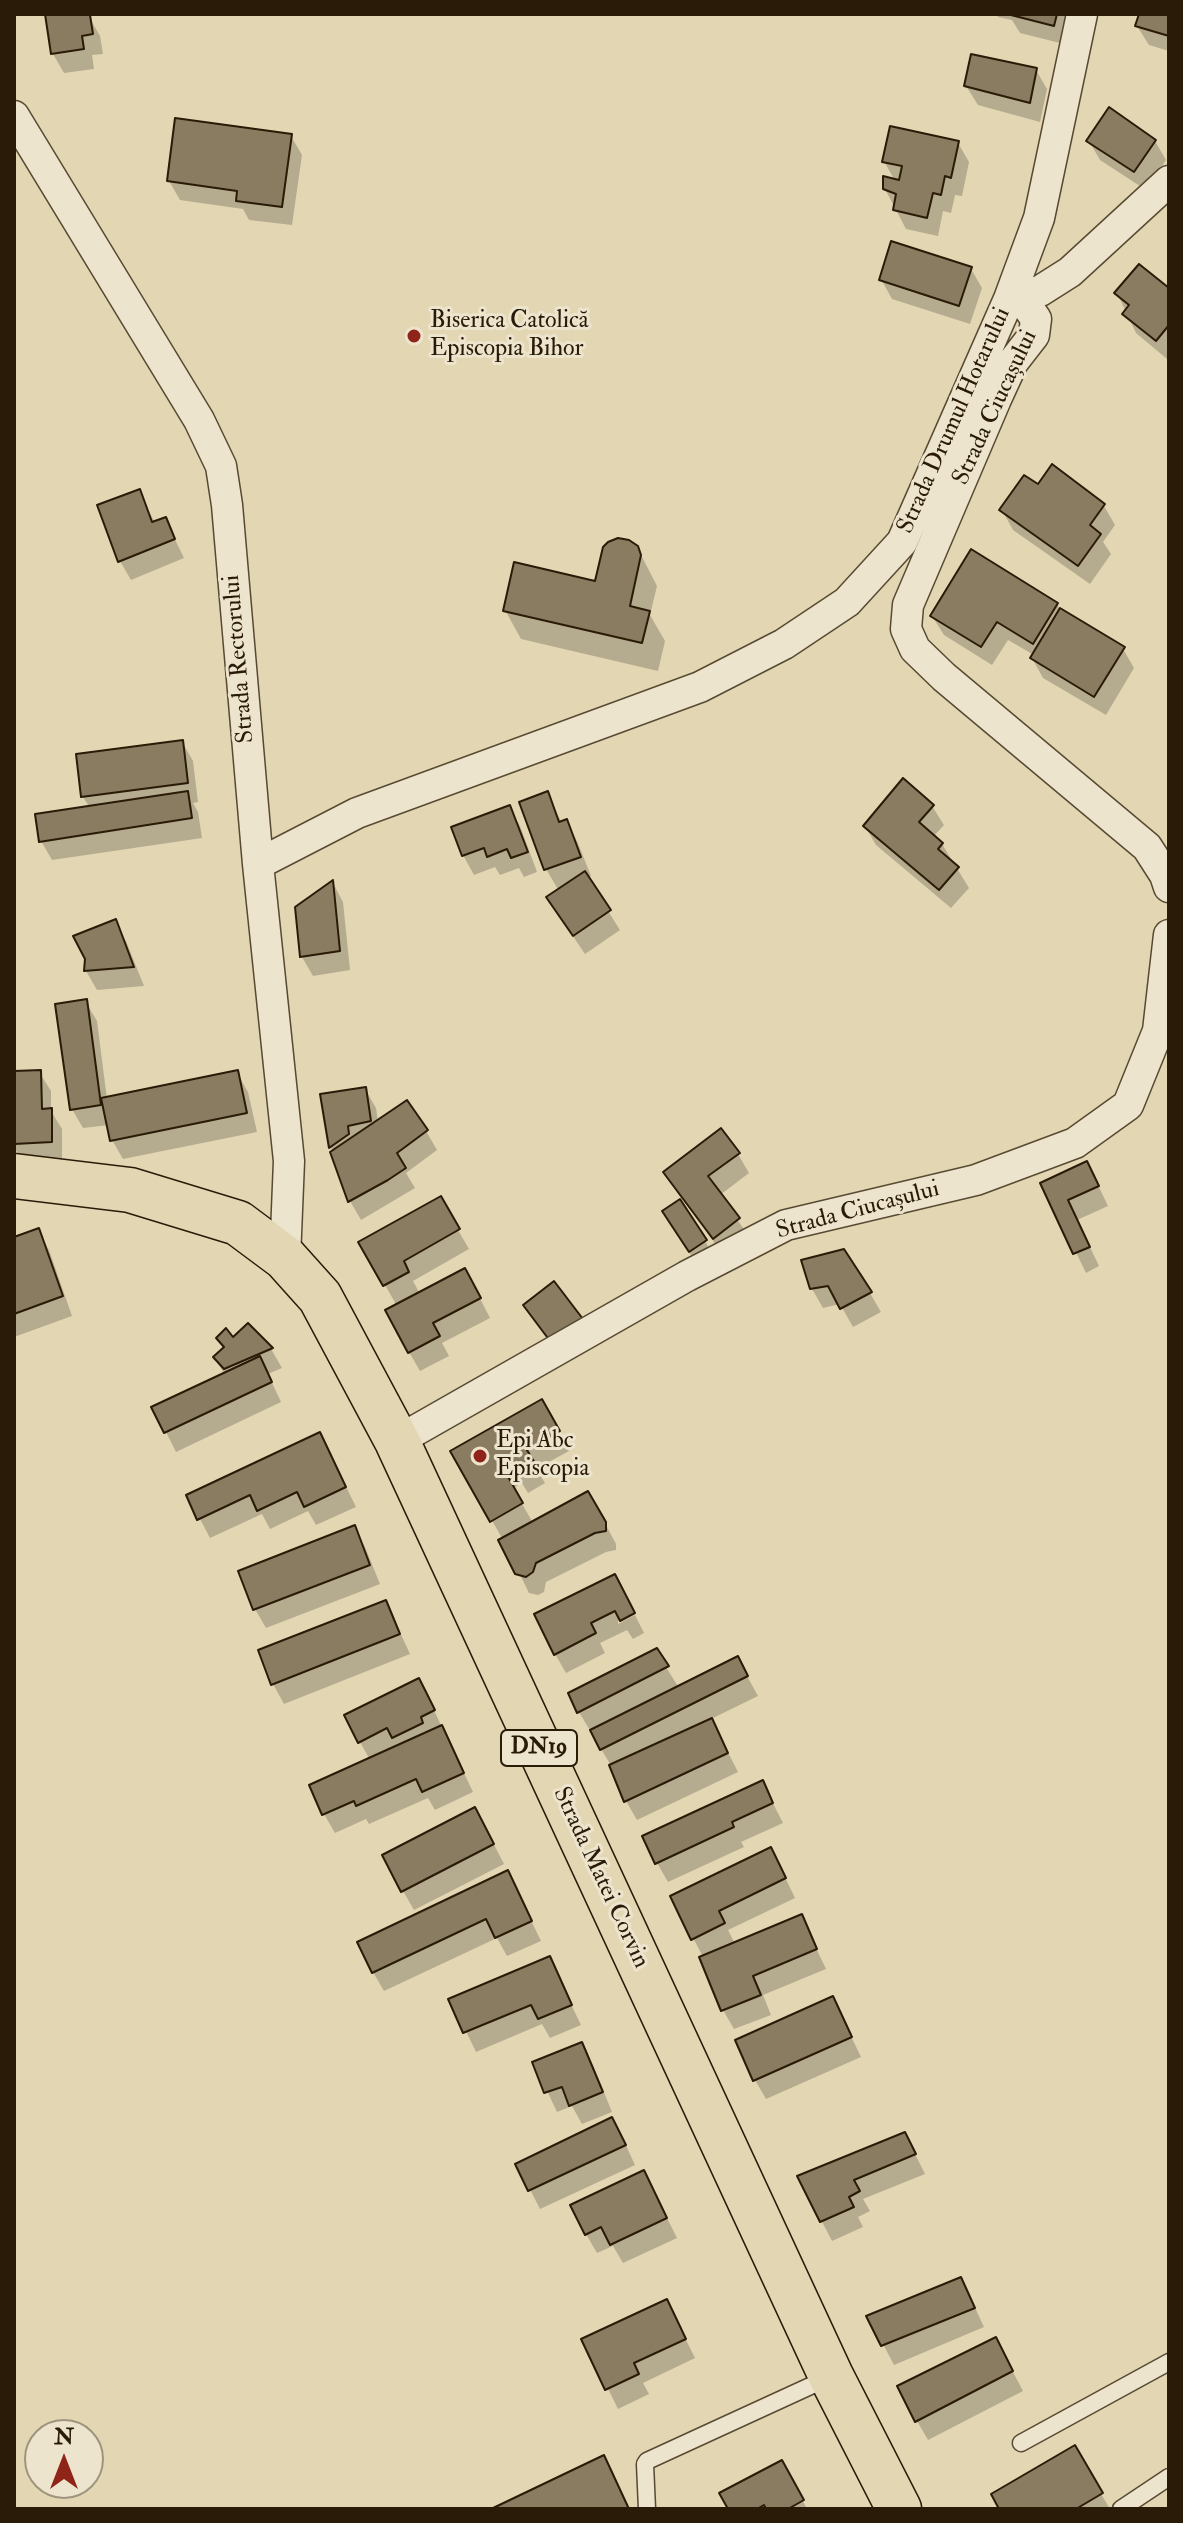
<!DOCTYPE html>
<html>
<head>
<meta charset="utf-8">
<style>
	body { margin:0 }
	#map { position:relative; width:1183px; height:2523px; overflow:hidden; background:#e3d6b3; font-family:"IM FELL Double Pica",serif }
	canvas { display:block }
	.frame { position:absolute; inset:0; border:16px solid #291b07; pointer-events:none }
	.north { position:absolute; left:24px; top:2419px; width:80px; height:80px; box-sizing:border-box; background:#ede4ce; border:2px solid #9f947e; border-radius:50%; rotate:0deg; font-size:22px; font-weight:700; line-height:32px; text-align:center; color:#291b07 }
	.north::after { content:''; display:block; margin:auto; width:28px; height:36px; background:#8f2418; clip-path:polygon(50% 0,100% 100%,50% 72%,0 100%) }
</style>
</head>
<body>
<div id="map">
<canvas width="1183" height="2523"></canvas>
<div class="frame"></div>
<div class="north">N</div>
</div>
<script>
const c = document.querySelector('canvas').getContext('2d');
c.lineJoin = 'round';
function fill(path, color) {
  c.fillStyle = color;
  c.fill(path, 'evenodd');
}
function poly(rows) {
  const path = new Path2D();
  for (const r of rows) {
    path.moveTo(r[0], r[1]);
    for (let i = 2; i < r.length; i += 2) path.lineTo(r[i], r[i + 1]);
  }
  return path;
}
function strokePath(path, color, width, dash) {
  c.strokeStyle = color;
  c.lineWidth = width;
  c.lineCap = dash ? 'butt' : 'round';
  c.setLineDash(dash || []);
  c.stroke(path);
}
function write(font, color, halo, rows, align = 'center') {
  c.font = font + ' "IM FELL Double Pica",serif';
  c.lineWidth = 6;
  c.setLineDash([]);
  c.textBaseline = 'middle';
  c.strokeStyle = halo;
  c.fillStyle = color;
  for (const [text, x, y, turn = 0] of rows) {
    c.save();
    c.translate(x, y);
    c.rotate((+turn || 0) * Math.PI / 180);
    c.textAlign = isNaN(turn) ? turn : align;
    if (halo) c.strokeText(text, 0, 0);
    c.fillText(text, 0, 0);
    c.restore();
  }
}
fill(poly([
	[47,14,83,14,85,18,89,17,100,36,103,54,92,55,94,69,64,73,53,54],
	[996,14,1072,14,1064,44,1020,33,1012,20,998,17],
	[1141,14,1169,14,1169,51,1149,45,1137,26],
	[1036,70,1047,89,1040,122,978,105,966,86],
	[291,136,302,155,292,225,249,220,243,209,180,200,169,181],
	[1089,141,1155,141,1166,160,1146,190,1100,160],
	[958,143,969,162,962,196,955,195,951,213,943,211,938,236,906,229,885,189,895,181,884,161],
	[971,269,982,288,970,324,892,299,881,279],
	[1169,291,1169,357,1167,359,1136,333,1117,293],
	[1038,487,1104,506,1115,525,1103,542,1111,554,1090,584,1013,530,1002,510],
	[139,492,155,523,165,519,184,558,131,580,120,561],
	[637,547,657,586,650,615,665,641,658,671,521,639,505,610,597,583],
	[1057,604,1061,611,1123,649,1134,668,1106,715,1043,678,1032,658,1034,655,1008,640,992,665,944,635,932,616],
	[182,742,193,761,198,802,193,803,198,812,202,838,52,860,41,841,90,808,83,797],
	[547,794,562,823,566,821,577,841,591,876,587,878,620,930,585,954,560,917,559,891,546,869,521,803],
	[932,806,944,825,933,837,942,844,969,888,951,908,876,845,865,826],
	[509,807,520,826,537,872,524,877,519,868,500,875,495,867,474,875,463,855],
	[333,883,343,902,350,970,313,976,302,957,297,908],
	[115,922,126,941,144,986,97,990,86,971,87,959],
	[85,1001,97,1021,107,1099,237,1073,248,1092,257,1132,123,1159,112,1140,109,1125,83,1128,72,1109],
	[39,1072,51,1091,51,1111,62,1129,62,1161,23,1162,14,1147,14,1073],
	[365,1089,376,1108,378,1122,426,1131,437,1150,406,1173,415,1188,361,1220,350,1201,331,1148,323,1095],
	[738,1154,749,1173,720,1195,750,1238,725,1257,677,1192,666,1173],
	[1097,1183,1108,1206,1077,1220,1099,1266,1086,1273,1043,1184],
	[440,1199,469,1249,413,1281,420,1294,475,1289,490,1318,442,1343,449,1356,420,1371,409,1352,397,1306,361,1243],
	[38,1231,49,1250,72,1316,14,1337,14,1239],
	[675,1231,705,1241,716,1260,701,1270],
	[804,1261,870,1293,881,1312,853,1327,840,1304,823,1308,812,1289],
	[248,1326,271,1349,282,1368,268,1374,281,1402,176,1452,154,1408,225,1375,215,1358,224,1349,218,1339,233,1340],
	[541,1402,569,1451,536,1469,545,1483,528,1493,522,1483,513,1488,533,1523,599,1512,616,1544,616,1550,606,1552,546,1582,544,1592,538,1595,529,1593,503,1540,453,1451],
	[330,1454,356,1507,316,1525,308,1511,270,1529,262,1514,210,1538,188,1496],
	[354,1528,365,1547,380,1584,266,1628,255,1609],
	[615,1576,634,1611,618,1619,618,1624,635,1615,644,1633,633,1639,627,1630,600,1643,605,1653,566,1673,555,1654],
	[386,1602,410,1654,284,1704,273,1684,260,1651],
	[656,1651,679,1688,737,1658,758,1696,711,1719,738,1772,637,1820,626,1801,613,1769,579,1712],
	[429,1700,473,1792,435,1810,428,1798,369,1824,366,1819,335,1833,324,1814,370,1760,360,1742],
	[762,1782,783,1823,741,1842,744,1847,668,1882,657,1863],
	[486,1829,504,1864,414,1910,403,1891],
	[781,1869,795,1898,728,1930,735,1944,801,1917,826,1969,763,1995,771,2015,734,2029,723,2010,701,1958,703,1957,672,1897],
	[508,1873,541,1941,507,1956,497,1938,384,1991,373,1972],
	[549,1959,581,2025,550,2038,542,2024,476,2052,451,2000],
	[833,1999,861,2057,766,2099,755,2080],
	[581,2044,592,2063,612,2112,582,2124,572,2106,557,2112,534,2063],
	[623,2139,635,2165,540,2209,517,2164],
	[915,2154,925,2174,863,2199,870,2211,858,2217,863,2227,832,2241,799,2177],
	[654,2192,677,2238,623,2263,613,2246,597,2253,586,2234],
	[971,2299,984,2327,894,2365,869,2317],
	[667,2302,695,2358,643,2383,649,2394,618,2409,584,2340],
	[1006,2359,1023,2391,928,2440,917,2421],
	[1074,2448,1110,2509,1001,2509],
	[793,2482,807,2509,730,2509]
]), '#0003');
const building = poly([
	[45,14,90,15,93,34,82,36,84,49,51,54,45,14],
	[1007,14,1057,14,1054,26,1007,14],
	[1139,14,1169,14,1169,36,1135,26,1139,14],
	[971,54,1037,68,1030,103,964,86,971,54],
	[1109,107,1156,140,1134,172,1086,141,1109,107],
	[175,118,292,134,282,207,236,201,237,191,167,181,175,118],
	[890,126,959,141,951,178,945,176,941,195,933,193,927,218,893,210,896,194,883,189,883,176,899,180,902,166,882,162,890,126],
	[891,241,972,267,959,306,879,280,891,241],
	[1139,264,1169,288,1169,325,1156,341,1122,314,1129,305,1114,293,1139,264],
	[1052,464,1105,504,1090,525,1101,534,1078,566,999,510,1024,475,1038,484,1052,464],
	[140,489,152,522,166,517,175,539,118,562,97,505,140,489],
	[618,538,629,540,638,546,641,555,630,606,650,611,642,643,503,611,514,562,595,581,603,547,608,542,618,538],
	[971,549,1058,603,1033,644,997,622,981,647,930,616,971,549],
	[1060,608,1125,647,1094,697,1030,658,1060,608],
	[183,740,188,783,81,797,76,754,183,740],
	[903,778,934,805,919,822,943,843,938,849,959,867,939,890,863,826,903,778],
	[188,791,192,818,39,842,35,814,188,791],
	[548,791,559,822,567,819,581,857,544,870,519,802,548,791],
	[510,805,528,852,511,858,507,849,487,857,484,848,462,856,451,827,510,805],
	[585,871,611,910,573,936,546,897,585,871],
	[333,880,340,951,300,957,295,907,333,880],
	[116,919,134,967,84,971,85,959,73,936,116,919],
	[87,999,101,1105,70,1110,55,1004,87,999],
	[41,1070,42,1109,52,1108,52,1142,14,1144,14,1071,41,1070],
	[238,1070,247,1113,110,1141,101,1098,238,1070],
	[366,1087,371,1121,348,1126,349,1134,329,1148,320,1094,366,1087],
	[407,1100,428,1130,397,1153,406,1168,388,1180,348,1202,330,1152,407,1100],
	[721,1128,740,1153,708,1176,740,1218,713,1239,663,1172,721,1128],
	[1087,1161,1099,1186,1068,1200,1090,1247,1073,1254,1040,1183,1087,1161],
	[441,1196,460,1229,404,1261,409,1272,383,1286,358,1242,441,1196],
	[680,1199,707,1240,689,1252,662,1211,680,1199],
	[39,1228,63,1296,14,1314,14,1237,39,1228],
	[844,1249,872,1292,840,1309,828,1286,810,1289,801,1260,844,1249],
	[465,1268,481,1298,433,1323,440,1336,408,1353,385,1310,465,1268],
	[554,1281,586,1323,553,1345,523,1305,554,1281],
	[248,1323,273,1348,224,1369,213,1357,224,1347,216,1338,226,1328,233,1337,248,1323],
	[260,1356,272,1382,164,1433,151,1407,260,1356],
	[542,1399,560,1431,527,1450,535,1463,515,1475,509,1465,503,1468,523,1503,490,1522,450,1451,542,1399],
	[320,1432,346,1487,304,1507,297,1492,257,1511,250,1495,197,1520,186,1495,320,1432],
	[588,1491,606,1522,606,1531,595,1533,536,1563,533,1572,526,1577,515,1574,498,1540,588,1491],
	[355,1525,370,1565,253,1610,238,1571,355,1525],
	[615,1574,635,1613,620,1621,615,1611,591,1623,596,1633,554,1655,534,1614,615,1574],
	[386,1600,400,1634,271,1685,258,1650,386,1600],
	[657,1648,669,1666,577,1713,568,1693,657,1648],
	[738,1656,748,1676,600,1750,590,1730,738,1656],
	[419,1678,435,1710,421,1717,423,1723,392,1738,387,1728,358,1743,344,1715,419,1678],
	[712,1718,728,1753,624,1802,609,1765,712,1718],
	[442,1725,464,1773,422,1792,416,1779,356,1806,354,1801,322,1815,309,1785,442,1725],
	[763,1780,773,1803,732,1822,734,1827,655,1864,642,1836,763,1780],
	[475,1807,494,1844,401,1892,382,1855,475,1807],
	[771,1847,786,1878,719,1911,725,1923,691,1940,670,1896,771,1847],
	[508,1870,532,1921,495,1938,486,1919,372,1973,357,1942,508,1870],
	[802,1914,817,1949,753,1976,761,1995,721,2011,699,1957,802,1914],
	[550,1956,572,2005,538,2019,531,2005,463,2033,448,1999,550,1956],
	[833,1996,852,2037,753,2081,735,2040,833,1996],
	[582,2042,603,2092,569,2106,562,2087,544,2093,532,2062,582,2042],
	[612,2117,626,2145,528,2191,515,2164,612,2117],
	[905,2132,916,2154,854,2180,860,2191,849,2197,854,2207,820,2222,797,2176,905,2132],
	[644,2170,667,2218,610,2245,601,2227,585,2235,570,2205,644,2170],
	[961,2277,975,2308,881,2346,866,2316,961,2277],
	[667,2299,686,2339,634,2363,639,2374,605,2390,581,2339,667,2299],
	[996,2337,1013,2371,915,2422,897,2386,996,2337],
	[1075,2445,1103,2493,1076,2509,999,2509,991,2494,1075,2445],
	[604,2455,629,2509,491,2509,604,2455],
	[782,2460,804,2500,788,2509,766,2509,764,2505,757,2509,728,2509,719,2493,782,2460]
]);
fill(building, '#8a7c60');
strokePath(building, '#291b07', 2);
const service = poly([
	[1021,2443,1169,2362],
	[647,2509,645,2464,647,2461,830,2377],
	[1121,2509,1169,2477]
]);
const minor = poly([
	[14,116,199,420,221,466,227,505,258,864,289,1161,285,1258],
	[1009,299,1027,306,1036,319,1034,335,1013,362,996,399,908,605,906,629,915,649,944,677,1147,847,1165,875,1169,887],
	[1009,299,1040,291,1070,272,1169,181],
	[258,864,357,813,700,687,784,644,847,602,902,542,1009,299,1039,218,1082,14],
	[397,1441,687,1276,786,1225,976,1180,1075,1143,1128,1105,1158,1031,1169,935]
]);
const primary = poly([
	[14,1176,130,1190,238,1223,285,1258,320,1297,397,1441,831,2376,899,2509]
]);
strokePath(service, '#584a32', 19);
strokePath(minor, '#584a32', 33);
strokePath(primary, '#291b07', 47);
strokePath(service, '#ede4ce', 16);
strokePath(minor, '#ede4ce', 30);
strokePath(primary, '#e3d6b3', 44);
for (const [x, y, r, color] of [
	[414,336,8,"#8f2418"],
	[480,1456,8,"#8f2418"]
]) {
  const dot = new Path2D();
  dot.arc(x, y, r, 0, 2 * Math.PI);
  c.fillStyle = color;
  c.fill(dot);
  strokePath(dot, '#ede4ce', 3);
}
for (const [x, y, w] of [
	[539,1748,76]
]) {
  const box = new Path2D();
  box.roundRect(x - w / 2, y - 18, w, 36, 6);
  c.fillStyle = '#ede4ce';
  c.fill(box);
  strokePath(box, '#291b07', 2);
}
write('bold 22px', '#291b07', null, [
	["DN19",539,1748]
]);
write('24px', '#291b07', '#ede4ce', [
	["Biserica Catolică",430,322],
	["Episcopia Bihor",430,350],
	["Epi Abc",496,1442],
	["Episcopia",496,1470]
], 'left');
write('24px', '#291b07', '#ede4ce', [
	["Strada Ciucașului",996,408,-65],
	["Strada Drumul Hotarului",955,421,-66],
	["Strada Rectorului",240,659,-95],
	["Strada Ciucașului",858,1211,-15],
	["Strada Matei Corvin",600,1878,65]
]);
</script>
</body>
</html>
